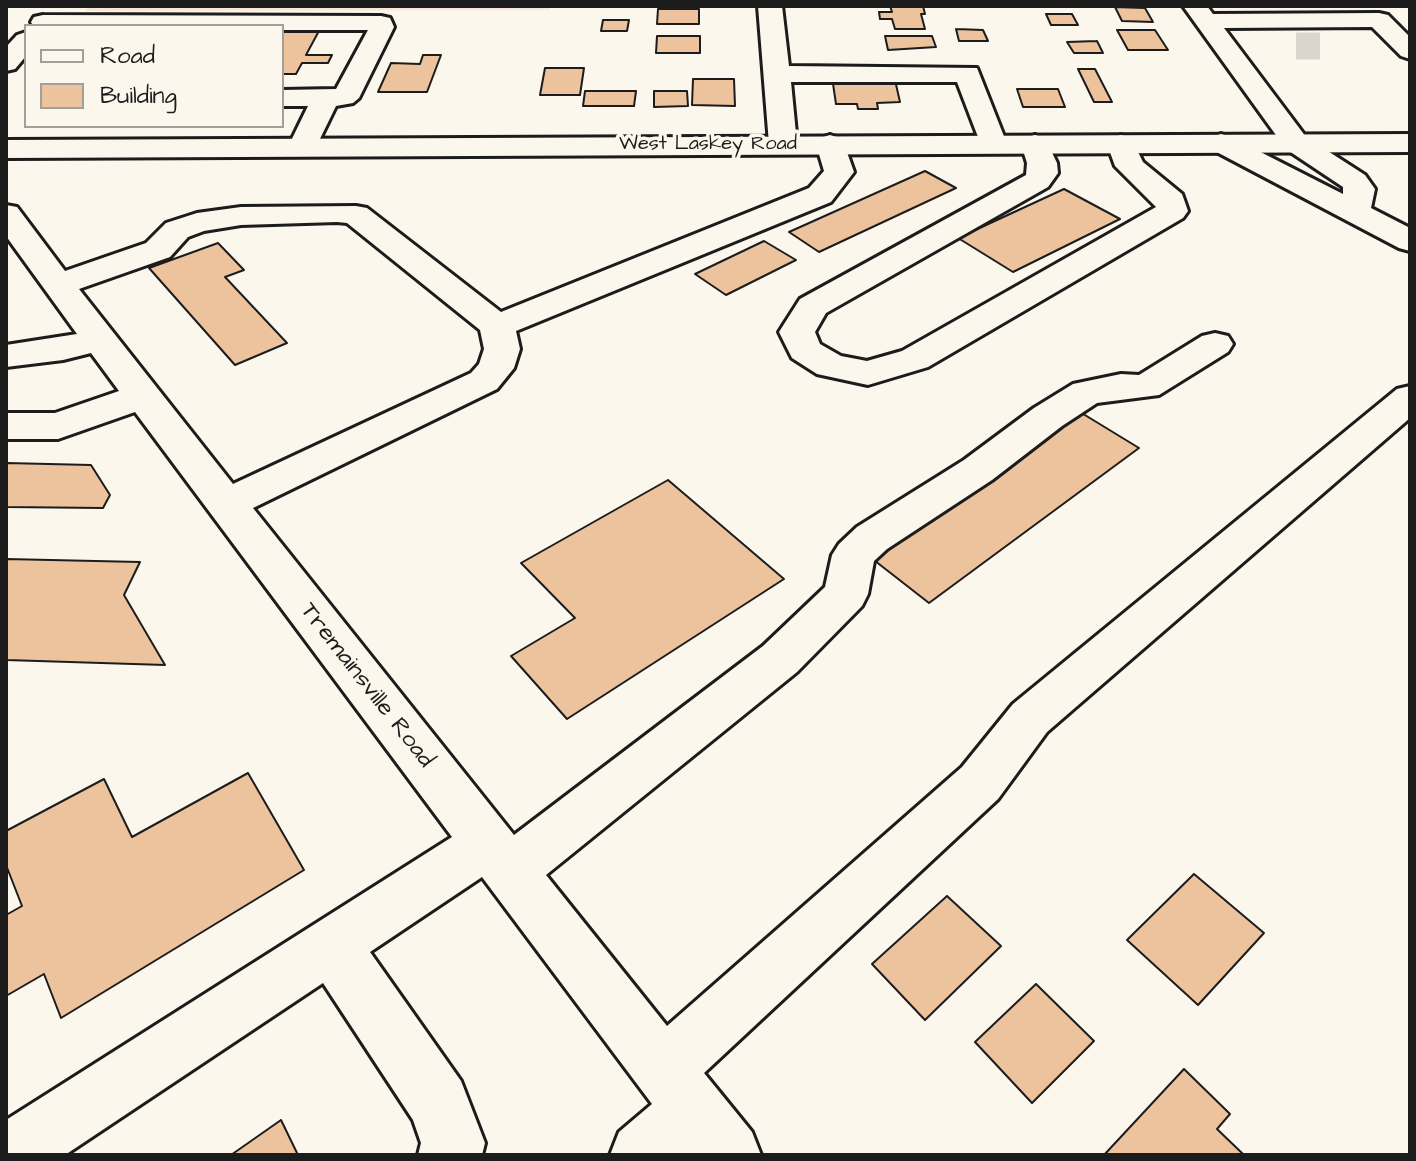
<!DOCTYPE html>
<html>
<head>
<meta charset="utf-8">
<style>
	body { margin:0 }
	#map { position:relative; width:1416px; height:1161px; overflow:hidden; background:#fbf7ec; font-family:"Architects Daughter",sans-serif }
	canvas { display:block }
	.frame { position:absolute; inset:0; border:8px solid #1c1c1c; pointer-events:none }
	.legend { position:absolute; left:24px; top:24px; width:260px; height:104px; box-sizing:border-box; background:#fbf7ec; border:2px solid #a29f99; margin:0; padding:10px 14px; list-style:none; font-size:24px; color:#1c1c1c }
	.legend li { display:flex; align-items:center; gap:16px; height:40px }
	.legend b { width:40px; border:2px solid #a29f99 }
</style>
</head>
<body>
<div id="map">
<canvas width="1416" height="1161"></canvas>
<div class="frame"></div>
<ul class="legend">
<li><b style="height:10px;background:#fbf7ec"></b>Road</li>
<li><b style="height:22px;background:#edc39d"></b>Building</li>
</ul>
</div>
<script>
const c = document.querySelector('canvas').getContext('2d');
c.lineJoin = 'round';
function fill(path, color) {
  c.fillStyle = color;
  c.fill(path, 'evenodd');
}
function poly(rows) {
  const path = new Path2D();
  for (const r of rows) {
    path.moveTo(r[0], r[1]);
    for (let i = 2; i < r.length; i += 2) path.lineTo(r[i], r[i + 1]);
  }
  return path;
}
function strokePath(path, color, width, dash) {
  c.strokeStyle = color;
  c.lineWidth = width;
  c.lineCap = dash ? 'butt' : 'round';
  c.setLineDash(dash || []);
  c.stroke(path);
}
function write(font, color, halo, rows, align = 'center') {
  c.font = font + ' "Architects Daughter",sans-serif';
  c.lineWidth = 7;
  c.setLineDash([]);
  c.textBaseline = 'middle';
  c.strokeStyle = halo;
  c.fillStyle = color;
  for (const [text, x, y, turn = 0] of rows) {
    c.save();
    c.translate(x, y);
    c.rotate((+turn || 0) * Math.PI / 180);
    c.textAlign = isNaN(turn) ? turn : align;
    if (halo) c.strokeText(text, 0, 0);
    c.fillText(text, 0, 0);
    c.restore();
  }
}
fill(poly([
	[89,6,550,6,549,10,85,11]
]), '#f7e7d4');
const building = poly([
	[890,6,923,6,925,14,921,14,925,29,895,29,892,19,880,19,879,12,892,12,890,6],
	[1115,7,1145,8,1153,22,1122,21,1115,7],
	[658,9,699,9,699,24,657,24,658,9],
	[1046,14,1072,14,1078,25,1051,25,1046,14],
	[603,20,629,20,627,31,601,31,603,20],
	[282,29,320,29,306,55,332,55,328,63,302,63,296,74,282,74,282,29],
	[956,29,983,30,988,41,959,41,956,29],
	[1117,30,1155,30,1168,50,1128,50,1117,30],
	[657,36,700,36,700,53,656,53,657,36],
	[885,36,932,36,936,47,888,50,885,36],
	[1097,41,1103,53,1074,53,1067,42,1097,41],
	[423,55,441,55,427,92,378,92,391,63,420,64,423,55],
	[545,68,584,68,580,95,540,95,545,68],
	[1078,69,1095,69,1112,102,1094,102,1078,69],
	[832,77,895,80,900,102,877,103,878,109,858,109,857,104,836,104,832,77],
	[693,79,734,79,735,106,692,105,693,79],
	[1017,89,1058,89,1065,107,1023,107,1017,89],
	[585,91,636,91,634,106,583,106,585,91],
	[654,91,687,91,688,106,654,107,654,91],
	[925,171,956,188,819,252,789,232,925,171],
	[1064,189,1120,219,1013,272,958,238,1064,189],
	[764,241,796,260,726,295,695,274,764,241],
	[218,243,244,270,225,277,287,343,235,365,149,268,218,243],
	[1080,412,1139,448,929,603,870,557,1080,412],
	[6,463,91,465,110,495,103,508,6,507,6,463],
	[668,480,784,579,567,719,511,656,575,618,521,563,668,480],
	[6,559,140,562,124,595,165,665,6,660,6,559],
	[248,773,304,870,61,1018,44,974,6,996,6,915,22,906,6,865,6,831,104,779,132,837,248,773],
	[1194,874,1264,933,1198,1005,1127,940,1194,874],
	[947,896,1001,946,925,1020,872,964,947,896],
	[1036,984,1094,1041,1032,1103,975,1042,1036,984],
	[1184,1069,1230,1114,1217,1129,1244,1155,1104,1155,1184,1069],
	[281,1120,298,1155,231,1155,281,1120]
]);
fill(building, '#edc39d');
strokePath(building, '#1c1c1c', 2);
strokePath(poly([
	[1296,46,1320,46]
]), '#dad6cd', 27, [27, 14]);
const minor = poly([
	[758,6,782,6,789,66,977,68,1007,144,1003,150,993,153,983,150,957,82,791,82,797,144,793,150,783,153,773,150,769,144,758,6],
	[1183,6,1207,6,1213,14,1379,13,1388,15,1410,37,1410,59,1401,56,1372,27,1224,28,1306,137,1365,175,1375,189,1371,208,1410,228,1410,251,1399,248,1211,149,1207,143,1211,137,1221,134,1231,137,1343,194,1343,187,1286,149,1183,6],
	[43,15,381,16,390,18,394,27,359,98,353,103,336,106,316,147,312,153,302,156,292,153,288,147,308,106,282,106,282,90,336,89,368,30,282,30,282,26,33,26,31,22,34,17,43,15],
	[26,32,26,56,15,69,6,71,6,47,17,35,26,32],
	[830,135,840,138,844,144,854,172,831,202,516,331,520,349,514,368,497,389,253,508,514,835,763,646,825,587,832,555,839,544,857,527,964,460,1034,408,1073,384,1121,374,1139,375,1202,336,1215,333,1228,336,1233,344,1228,352,1159,395,1097,403,1062,426,992,480,887,549,874,561,868,594,862,606,797,672,546,875,667,1026,962,767,1013,704,1397,389,1410,386,1410,418,1047,732,998,799,704,1073,752,1132,761,1155,610,1155,619,1132,652,1104,482,877,370,952,461,1081,485,1143,482,1155,418,1155,421,1143,413,1120,323,983,65,1155,6,1155,6,1120,452,837,135,412,58,439,6,439,6,413,55,413,119,391,91,353,63,360,6,367,6,345,77,334,6,236,6,205,17,207,65,271,146,243,166,223,197,213,241,207,356,206,367,208,501,312,809,188,824,171,816,144,820,138,830,135],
	[337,222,347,223,480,330,484,349,479,364,471,373,233,484,79,289,170,257,188,237,204,231,241,225,337,222],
	[1035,135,1045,138,1057,163,1058,173,1048,187,826,313,815,332,820,344,841,356,867,361,902,351,1156,207,1115,166,1107,144,1111,138,1121,135,1131,138,1143,162,1182,194,1188,211,1183,218,928,367,868,385,817,374,792,358,779,332,800,299,1026,175,1027,163,1021,144,1025,138,1035,135]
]);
const major = poly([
	[1410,134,1410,152,6,158,6,140,1410,134]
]);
strokePath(minor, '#1c1c1c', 6);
strokePath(major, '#1c1c1c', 6);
fill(minor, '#fbf7ec');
fill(major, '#fbf7ec');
write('20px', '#1c1c1c', '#fbf7ec', [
	["West Laskey Road",708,145]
]);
write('24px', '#1c1c1c', '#fbf7ec', [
	["Tremainsville Road",366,686,52]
]);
</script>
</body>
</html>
